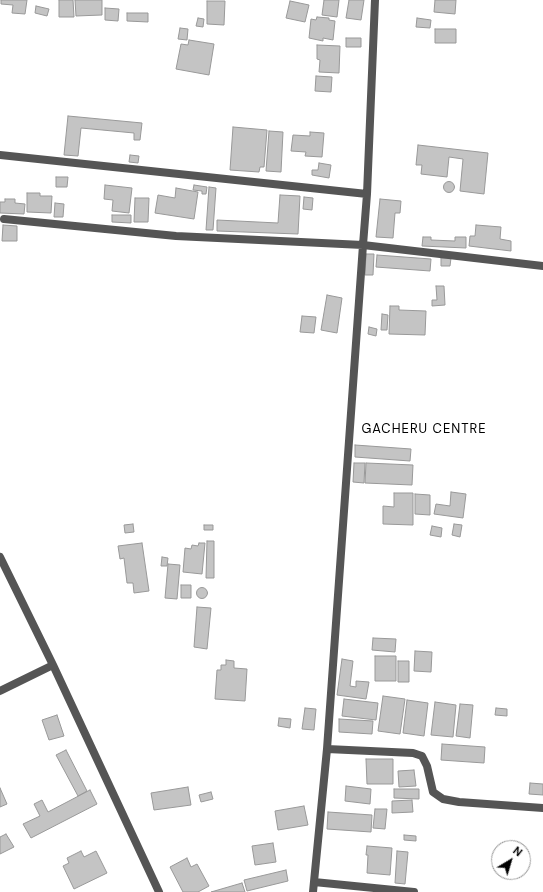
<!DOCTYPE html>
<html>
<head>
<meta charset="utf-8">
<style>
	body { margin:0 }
	#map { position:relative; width:543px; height:892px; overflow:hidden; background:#fff; font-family:"DM Sans",sans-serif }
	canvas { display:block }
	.north { position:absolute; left:491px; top:840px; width:40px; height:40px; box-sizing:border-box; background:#fff; border:1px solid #999; border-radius:50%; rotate:38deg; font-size:11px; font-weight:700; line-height:16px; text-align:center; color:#000 }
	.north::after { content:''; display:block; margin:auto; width:14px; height:18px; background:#000; clip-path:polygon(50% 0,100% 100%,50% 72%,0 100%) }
</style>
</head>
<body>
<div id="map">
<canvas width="543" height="892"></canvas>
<div class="north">N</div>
</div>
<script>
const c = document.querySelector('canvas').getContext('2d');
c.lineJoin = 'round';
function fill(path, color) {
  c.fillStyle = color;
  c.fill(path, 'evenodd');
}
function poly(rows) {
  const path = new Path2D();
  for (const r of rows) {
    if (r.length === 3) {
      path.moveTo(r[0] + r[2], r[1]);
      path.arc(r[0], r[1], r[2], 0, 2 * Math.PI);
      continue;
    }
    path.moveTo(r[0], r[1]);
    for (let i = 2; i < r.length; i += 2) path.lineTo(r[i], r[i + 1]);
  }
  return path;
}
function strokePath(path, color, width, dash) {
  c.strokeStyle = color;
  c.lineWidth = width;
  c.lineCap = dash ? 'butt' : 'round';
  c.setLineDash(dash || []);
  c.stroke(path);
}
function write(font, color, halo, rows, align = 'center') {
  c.font = font + ' "DM Sans",sans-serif';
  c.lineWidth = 4;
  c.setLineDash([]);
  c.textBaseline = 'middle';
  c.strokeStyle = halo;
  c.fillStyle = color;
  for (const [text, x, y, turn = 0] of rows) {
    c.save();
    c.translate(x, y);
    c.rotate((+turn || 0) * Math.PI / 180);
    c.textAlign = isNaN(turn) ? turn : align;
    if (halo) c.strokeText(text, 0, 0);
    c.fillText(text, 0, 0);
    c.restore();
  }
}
const building = poly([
	[1,0,27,0,25,14,12,13,13,5,1,4,1,0],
	[59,0,73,0,74,17,59,17,59,0],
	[75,0,102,0,102,15,76,16,75,0],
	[324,0,339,0,337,17,322,15,324,0],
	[349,0,364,0,361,20,346,18,349,0],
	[435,0,456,0,455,14,434,12,435,0],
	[207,1,225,1,224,25,207,24,207,1],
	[290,1,309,5,305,22,286,18,290,1],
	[36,6,49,9,47,16,35,13,36,6],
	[105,8,119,9,118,21,105,20,105,8],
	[127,13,148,13,148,22,127,21,127,13],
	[317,17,329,18,329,20,335,21,333,40,323,38,323,41,309,38,311,19,316,20,317,17],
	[198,18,204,19,203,27,196,26,198,18],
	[417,18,431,20,430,28,416,27,417,18],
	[180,28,188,29,187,40,178,39,180,28],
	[435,29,456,29,456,43,435,43,435,29],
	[346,38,361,38,361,47,346,47,346,38],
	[189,40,214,44,209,75,176,69,181,44,188,45,189,40],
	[317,45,340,46,339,73,319,72,320,60,317,59,317,45],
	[316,76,332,77,331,92,315,91,316,76],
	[68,116,142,123,140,140,134,140,134,133,81,128,78,156,64,155,68,116],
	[233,127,267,130,264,167,260,167,259,172,230,170,233,127],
	[269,131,283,132,281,172,266,171,269,131],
	[310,132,324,133,322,157,305,156,306,152,291,151,293,135,310,136,310,132],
	[418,145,488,153,484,194,460,191,463,159,449,157,447,177,421,174,422,165,416,165,418,145],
	[130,155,139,156,138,163,129,162,130,155],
	[319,163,331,165,329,178,312,175,312,170,318,170,319,163],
	[56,177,68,177,67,187,56,187,56,177],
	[449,187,5.5],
	[105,185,132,188,129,213,112,211,113,200,104,199,105,185],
	[194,185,207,187,206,194,202,194,202,191,193,190,194,185],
	[209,187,216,188,213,230,206,230,209,187],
	[176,188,198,192,194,219,155,213,158,195,175,198,176,188],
	[27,193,40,193,40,196,52,196,51,213,27,212,27,193],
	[280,195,300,196,298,234,217,231,217,220,278,223,280,195],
	[304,197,313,198,312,210,303,209,304,197],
	[135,198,149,198,148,222,134,222,135,198],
	[5,199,15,199,15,203,25,204,24,214,0,213,0,202,5,202,5,199],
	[380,199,401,201,400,213,395,213,393,238,376,237,380,199],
	[55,203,64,204,63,217,54,217,55,203],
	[112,215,131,215,131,223,112,222,112,215],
	[3,225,17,226,17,241,2,241,3,225],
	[476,225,501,227,500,239,511,241,511,251,469,246,470,236,475,236,476,225],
	[423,237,431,237,431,240,455,241,455,237,466,237,466,248,422,246,423,237],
	[366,254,374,254,373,275,365,275,366,254],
	[377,255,431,259,430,271,376,267,377,255],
	[441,258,451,258,450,266,441,266,441,258],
	[436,286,444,286,445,305,432,306,432,300,437,300,436,286],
	[327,295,342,298,337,333,321,330,327,295],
	[390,306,399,306,399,310,426,311,425,335,389,334,390,306],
	[382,314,388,315,387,330,381,330,382,314],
	[302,316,316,317,314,333,300,332,302,316],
	[369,327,377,329,376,336,368,334,369,327],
	[355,445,411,449,410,461,355,457,355,445],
	[354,463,365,463,364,483,353,482,354,463],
	[366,463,413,465,412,485,365,483,366,463],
	[451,492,466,494,463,518,434,514,436,504,450,506,451,492],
	[394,493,413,493,413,525,383,524,383,506,394,507,394,493],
	[415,494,430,495,430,515,415,514,415,494],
	[133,524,134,532,125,533,124,525,133,524],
	[454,524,462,525,460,537,452,535,454,524],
	[204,525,213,525,213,530,204,530,204,525],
	[432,526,442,528,441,537,430,535,432,526],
	[207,541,214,541,214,578,206,578,207,541],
	[142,543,149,591,134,593,133,583,127,583,124,558,120,559,118,546,142,543],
	[199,543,205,543,202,574,183,572,185,548,191,549,192,545,198,546,199,543],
	[162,557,168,558,167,566,161,566,162,557],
	[168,564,180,565,177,599,165,598,168,564],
	[181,585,191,585,191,598,181,598,181,585],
	[202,593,5.5],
	[197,607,211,608,207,649,194,647,197,607],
	[373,638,396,639,395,652,372,650,373,638],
	[415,651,432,652,431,672,414,671,415,651],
	[375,656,396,656,396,681,375,681,375,656],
	[342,659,353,661,350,686,356,687,356,681,369,682,366,699,337,695,342,659],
	[226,660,234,661,234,668,247,669,245,701,215,699,217,670,221,670,221,665,226,665,226,660],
	[398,661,409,661,409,682,398,682,398,661],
	[383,696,405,699,400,734,378,731,383,696],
	[344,699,378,703,376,720,342,716,344,699],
	[407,700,428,703,424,736,403,733,407,700],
	[435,702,456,705,453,737,431,735,435,702],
	[460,704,473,705,470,738,456,736,460,704],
	[305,708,316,709,314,730,302,729,305,708],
	[496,708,507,709,507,716,495,715,496,708],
	[57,715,64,736,49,740,42,720,57,715],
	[279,718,291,719,290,728,278,726,279,718],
	[339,719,373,721,372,734,339,732,339,719],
	[442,744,485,747,484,763,441,760,442,744],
	[66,750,87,791,78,796,56,755,66,750],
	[366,759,393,759,393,784,367,784,366,759],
	[414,770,416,786,399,787,398,771,414,770],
	[530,783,543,784,543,795,529,794,530,783],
	[346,786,371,789,370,804,345,801,346,786],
	[188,787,191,805,154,810,151,793,188,787],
	[0,788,7,804,0,807,0,788],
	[394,789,419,789,419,799,394,798,394,789],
	[90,790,97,804,31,838,23,824,40,816,34,804,42,800,48,812,90,790],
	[211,792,213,799,201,802,199,795,211,792],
	[412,800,413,812,392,813,392,801,412,800],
	[304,806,308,825,278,830,275,811,304,806],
	[375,809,387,809,385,829,373,828,375,809],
	[328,812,372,815,371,832,327,829,328,812],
	[6,834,14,847,0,854,0,837,6,834],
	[404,835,416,836,416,841,404,840,404,835],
	[273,843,276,862,255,865,252,846,273,843],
	[367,846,392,848,390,875,367,873,368,855,366,855,367,846],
	[81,851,84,857,96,851,107,873,74,889,63,866,69,863,67,858,81,851],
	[397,851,408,852,405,884,395,883,397,851],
	[187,858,191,867,197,864,209,886,198,892,183,892,170,867,187,858],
	[286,870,288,881,247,891,244,880,286,870],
	[242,883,245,892,211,892,242,883]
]);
fill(building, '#c4c4c4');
strokePath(building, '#999', 1);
strokePath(poly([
	[0,155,367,194],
	[4,219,176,236,363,245,543,266],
	[0,557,53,665,159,892],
	[0,691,53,665],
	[327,749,413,753,422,756,427,766,433,792,443,799,459,802,543,808],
	[314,882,414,892],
	[313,892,327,749,363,245,367,194,375,0]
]), '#555', 8);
c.letterSpacing = '1px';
write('13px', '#000', '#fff', [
	["GACHERU CENTRE",424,430]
]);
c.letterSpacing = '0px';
</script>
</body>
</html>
